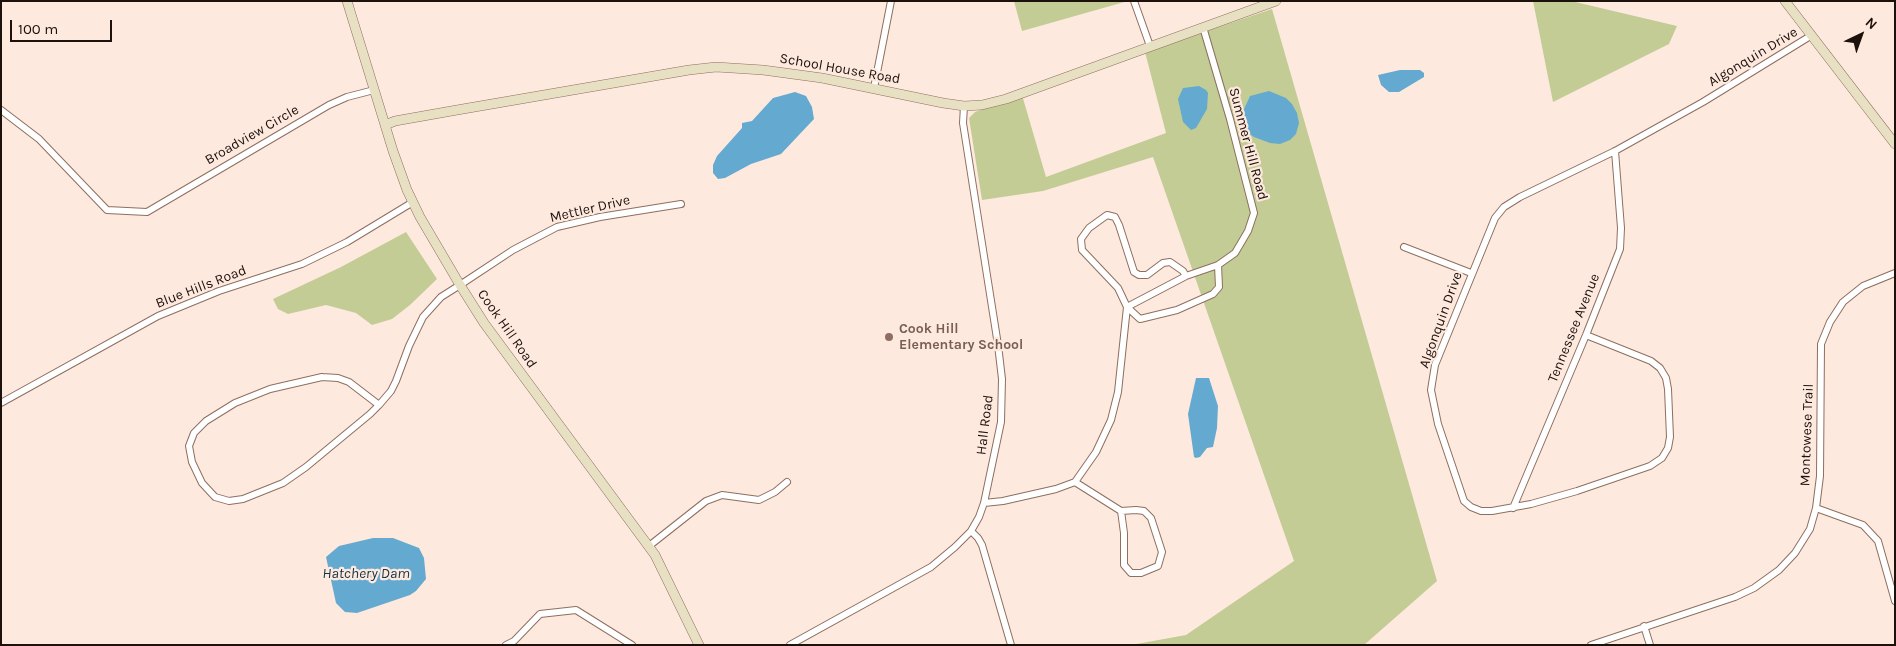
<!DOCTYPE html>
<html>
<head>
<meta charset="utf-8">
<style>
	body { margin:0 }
	#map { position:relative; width:1896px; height:646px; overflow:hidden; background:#fee9df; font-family:Karla,sans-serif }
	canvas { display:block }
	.frame { position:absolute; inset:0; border:2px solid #1c110b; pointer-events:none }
	.north { position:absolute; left:1836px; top:10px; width:50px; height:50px; -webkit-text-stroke:4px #fee9df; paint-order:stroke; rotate:42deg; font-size:14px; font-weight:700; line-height:20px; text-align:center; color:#1c110b }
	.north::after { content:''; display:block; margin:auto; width:18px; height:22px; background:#1c110b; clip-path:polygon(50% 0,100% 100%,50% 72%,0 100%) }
	.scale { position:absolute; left:10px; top:20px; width:102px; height:22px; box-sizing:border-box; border:2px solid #1c110b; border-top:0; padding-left:6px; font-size:15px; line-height:18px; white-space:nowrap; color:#1c110b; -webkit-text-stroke:4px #fee9df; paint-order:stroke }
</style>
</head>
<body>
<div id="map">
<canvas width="1896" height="646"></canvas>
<div class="frame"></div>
<div class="north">N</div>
<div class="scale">100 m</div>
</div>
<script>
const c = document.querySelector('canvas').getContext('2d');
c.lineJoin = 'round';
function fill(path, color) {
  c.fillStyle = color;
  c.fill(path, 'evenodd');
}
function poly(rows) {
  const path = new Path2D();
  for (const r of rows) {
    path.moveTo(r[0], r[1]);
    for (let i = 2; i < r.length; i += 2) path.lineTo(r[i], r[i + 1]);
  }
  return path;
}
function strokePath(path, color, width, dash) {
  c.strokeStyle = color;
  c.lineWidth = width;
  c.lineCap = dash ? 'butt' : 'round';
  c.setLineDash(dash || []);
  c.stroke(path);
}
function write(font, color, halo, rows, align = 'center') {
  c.font = font + ' Karla,sans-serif';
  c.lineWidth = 4.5;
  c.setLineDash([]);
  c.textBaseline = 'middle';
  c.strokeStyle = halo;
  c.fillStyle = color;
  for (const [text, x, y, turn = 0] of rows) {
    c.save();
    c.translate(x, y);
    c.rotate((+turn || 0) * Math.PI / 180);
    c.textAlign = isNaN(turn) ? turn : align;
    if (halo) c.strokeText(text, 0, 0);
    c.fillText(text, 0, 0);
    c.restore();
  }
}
fill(poly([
	[1014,1,1128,1,1022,31],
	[1533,1,1571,1,1677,26,1669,44,1553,102],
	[1272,9,1437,581,1364,645,1131,645,1186,635,1294,561,1153,157,1043,191,982,200,969,118,975,112,1022,95,1046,177,1166,133,1145,52],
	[406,232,437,279,410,305,392,319,372,325,356,313,326,305,288,314,278,309,273,299,341,267]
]), '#c3cc94');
fill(poly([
	[1400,70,1420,70,1424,73,1424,77,1399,92,1389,92,1381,85,1378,75],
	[1199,86,1206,90,1208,93,1207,109,1196,128,1191,130,1183,122,1178,99,1183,88],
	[1269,91,1286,98,1292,104,1297,113,1299,123,1296,134,1290,140,1280,144,1270,143,1254,137,1241,128,1238,122,1250,96],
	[795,92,806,96,812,107,814,119,781,154,751,164,725,178,718,179,713,173,713,165,717,156,742,128,742,123,752,121,773,98],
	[1196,378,1209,378,1218,406,1217,428,1213,447,1207,448,1200,457,1196,458,1194,457,1188,414],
	[373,538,393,538,419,548,424,558,426,579,416,591,410,595,357,613,345,612,336,603,326,557,339,546]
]), '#64aad0');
const street = poly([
	[1134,1,1150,46],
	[874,88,891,1],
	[1,110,39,139,107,210,147,212,329,105,347,97,374,90],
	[1404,247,1471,273],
	[1186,276,1183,271,1170,262,1163,263,1147,275,1139,275,1134,272,1119,225,1115,217,1107,215,1089,228,1081,239,1082,250,1118,288,1127,307,1140,319,1177,310,1213,294,1219,287,1218,265],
	[1586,335,1651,361,1660,368,1666,378,1668,389,1670,437,1668,448,1662,458,1650,466,1577,491,1531,504,1492,511,1481,511,1471,507,1464,501,1438,424,1431,390,1435,365,1495,218,1504,207,1520,197,1615,151,1703,102,1812,35],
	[322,377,338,378,349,382,379,405,370,414,306,467,283,483,243,499,229,501,215,497,202,483,192,462,189,446,194,433,206,421,235,403,270,389,322,377],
	[1,403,158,316,219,291,302,264,347,242,413,202],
	[379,405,391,391,396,381,409,346,423,317,441,297,460,285,513,250,557,227,600,217,681,204],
	[1075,482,1121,511,1136,510,1144,511,1151,518,1162,552,1158,566,1141,573,1131,573,1124,565,1124,533,1121,511],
	[984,503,1003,501,1056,489,1075,482,1096,452,1111,420,1118,392,1127,307,1186,276,1218,265,1235,253,1248,231,1254,213,1230,119,1203,27],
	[1513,508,1586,335,1620,249,1621,228,1615,151],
	[1816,508,1863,525,1878,541,1895,601],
	[971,531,978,538,982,545,1011,645],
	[649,546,706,501,722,495,759,500,775,492,787,482],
	[1644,626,1650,645],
	[506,645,514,641,540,614,576,610,632,645],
	[790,645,931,567,955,547,971,531,979,517,984,503,1001,422,1002,379,998,345,963,123,964,106],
	[1591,645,1735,597,1754,588,1779,570,1795,553,1810,529,1816,508,1820,476,1821,344,1830,322,1843,302,1863,286,1895,273]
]);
const secondary = poly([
	[347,1,393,151,407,190,420,217,460,285,484,323,655,555,699,645],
	[1785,1,1895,144],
	[385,125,395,121,457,110,689,70,716,67,763,70,822,78,943,103,964,106,982,105,1006,99,1276,1]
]);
strokePath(street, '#8d6f5f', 8);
strokePath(secondary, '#8d6f5f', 10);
strokePath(street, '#fff', 6);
strokePath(secondary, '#e8e0c2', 9);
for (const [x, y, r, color] of [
	[889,337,5,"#8d6e63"]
]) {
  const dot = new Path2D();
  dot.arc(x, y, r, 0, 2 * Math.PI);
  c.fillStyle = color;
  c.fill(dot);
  strokePath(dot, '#fee9df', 2);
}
write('14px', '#1c110b', '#fee9df', [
	["Algonquin Drive",1753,57,-31],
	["School House Road",840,69,10],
	["Broadview Circle",252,135,-30],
	["Summer Hill Road",1248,144,75],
	["Mettler Drive",590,209,-13],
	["Blue Hills Road",201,287,-21],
	["Algonquin Drive",1441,320,-70],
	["Tennessee Avenue",1574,328,-68],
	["Cook Hill Road",507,329,55],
	["Hall Road",985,425,-83],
	["Montowese Trail",1807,435,-88]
]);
write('bold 14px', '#785e54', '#fee9df', [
	["Cook Hill",899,329],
	["Elementary School",899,345]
], 'left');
write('italic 15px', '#133343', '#fee9df', [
	["Hatchery Dam",366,574]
]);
</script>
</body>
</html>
